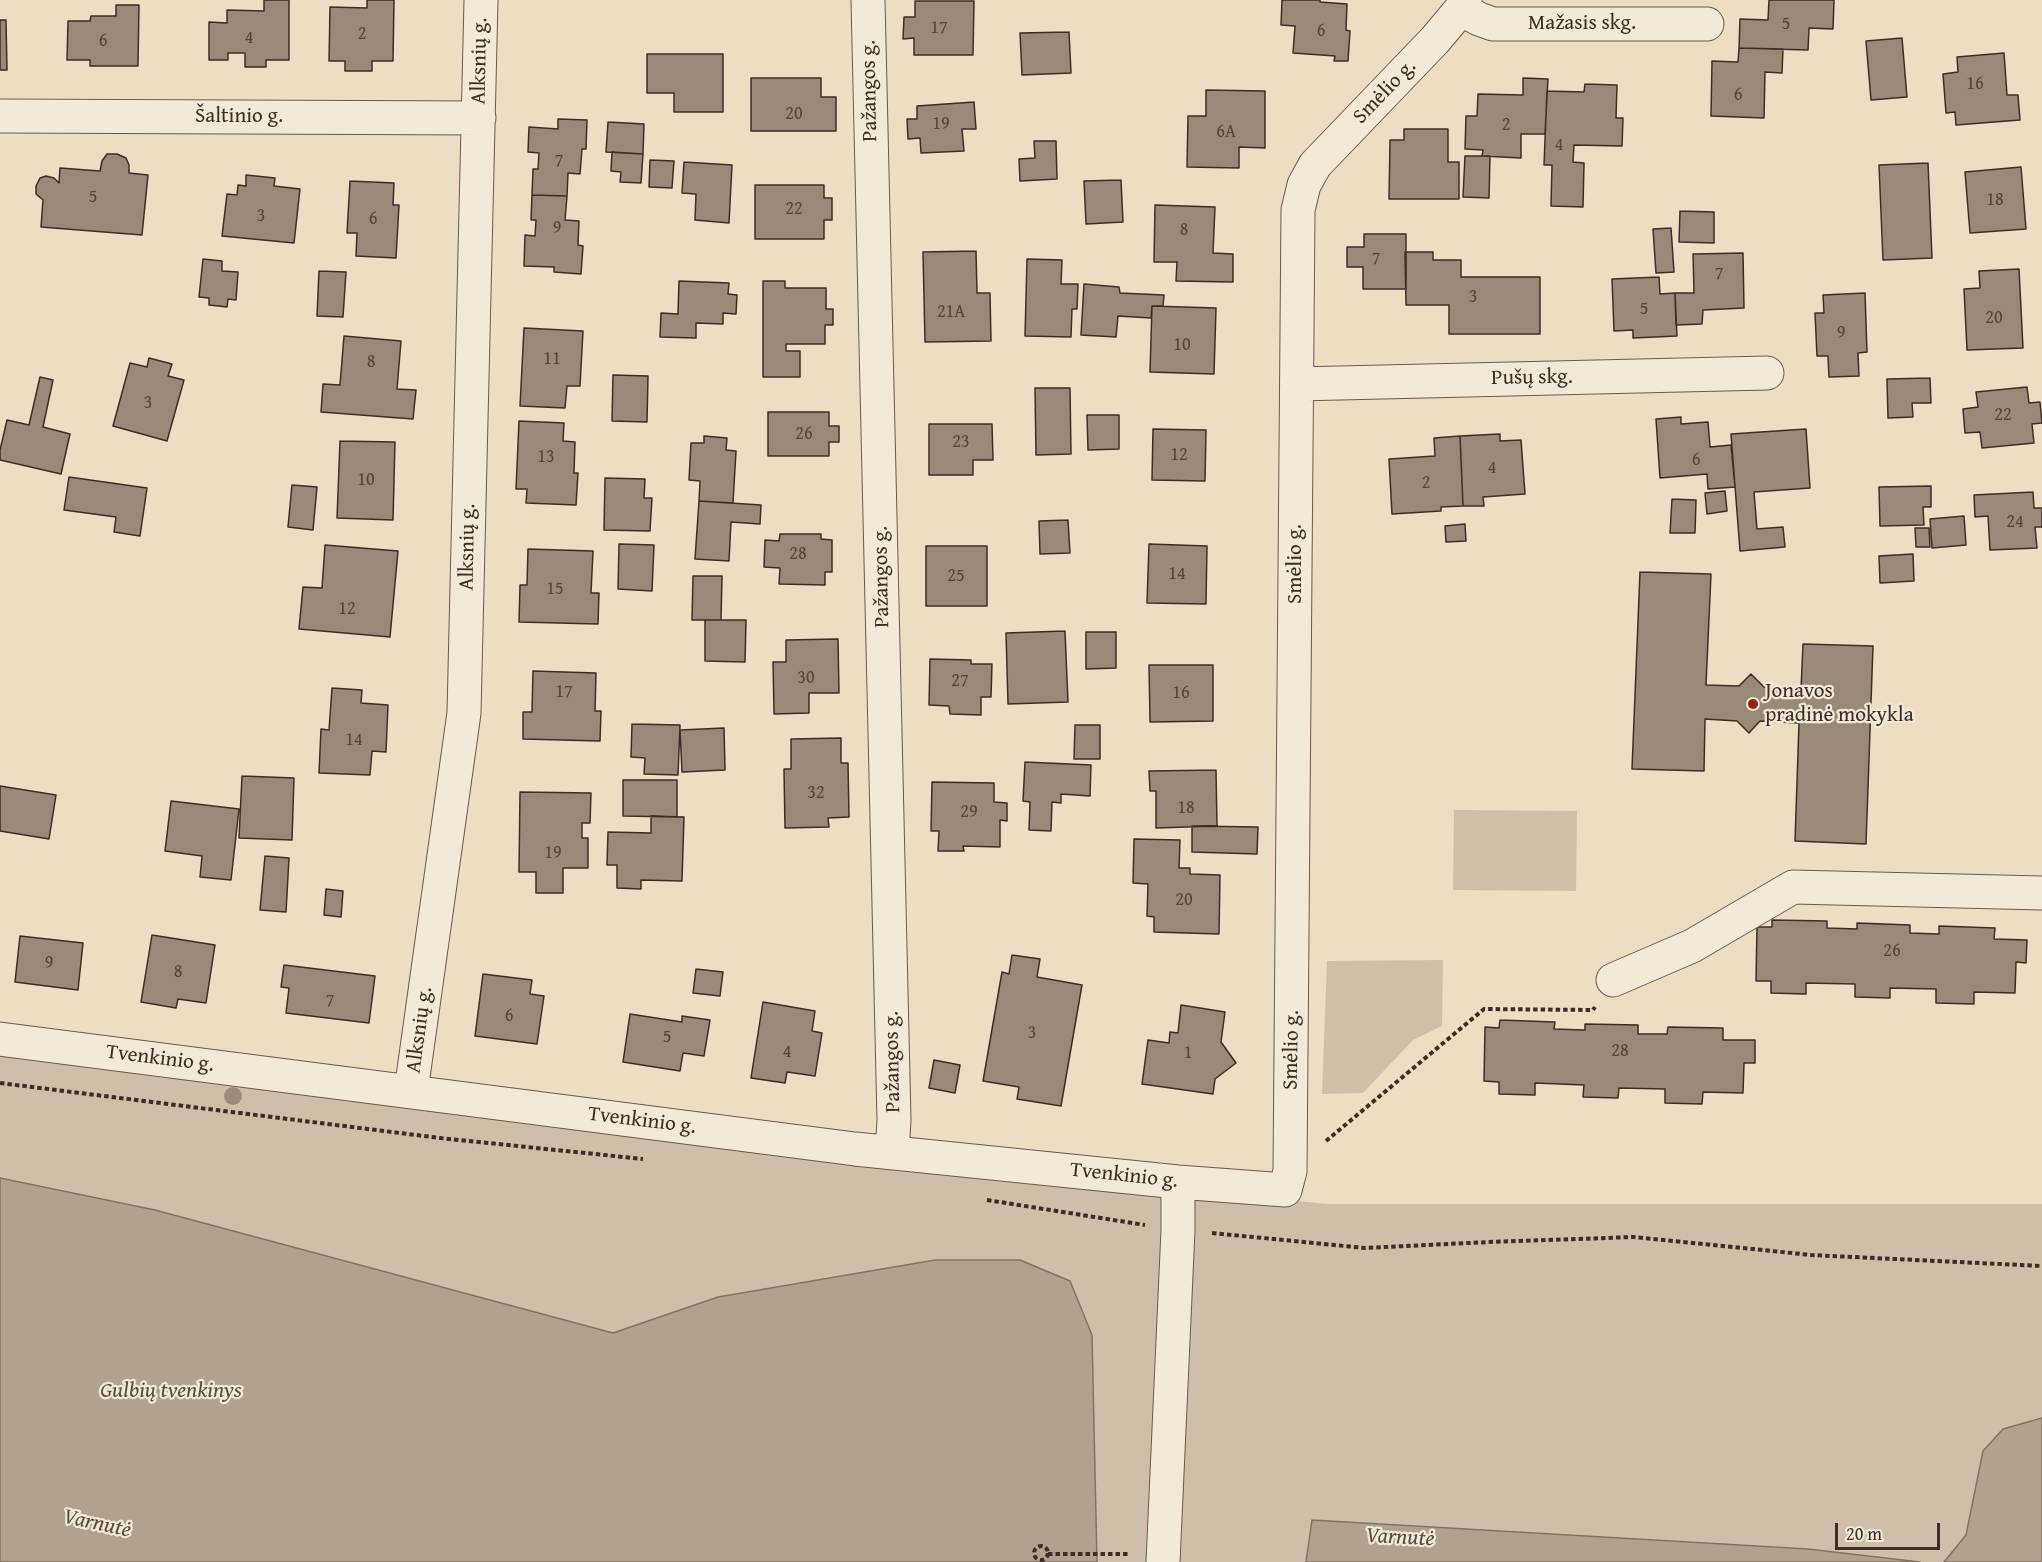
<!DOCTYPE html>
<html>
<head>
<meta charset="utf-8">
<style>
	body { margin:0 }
	#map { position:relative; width:2042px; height:1562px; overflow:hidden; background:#edddc3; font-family:"Gentium Book Plus",serif }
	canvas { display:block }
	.scale { position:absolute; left:1835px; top:1523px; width:105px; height:27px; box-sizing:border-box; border:3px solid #3e2d26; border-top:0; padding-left:8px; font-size:18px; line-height:21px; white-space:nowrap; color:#3e2d26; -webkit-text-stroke:4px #f3e9d8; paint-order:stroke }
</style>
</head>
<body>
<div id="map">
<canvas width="2042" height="1562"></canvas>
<div class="scale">20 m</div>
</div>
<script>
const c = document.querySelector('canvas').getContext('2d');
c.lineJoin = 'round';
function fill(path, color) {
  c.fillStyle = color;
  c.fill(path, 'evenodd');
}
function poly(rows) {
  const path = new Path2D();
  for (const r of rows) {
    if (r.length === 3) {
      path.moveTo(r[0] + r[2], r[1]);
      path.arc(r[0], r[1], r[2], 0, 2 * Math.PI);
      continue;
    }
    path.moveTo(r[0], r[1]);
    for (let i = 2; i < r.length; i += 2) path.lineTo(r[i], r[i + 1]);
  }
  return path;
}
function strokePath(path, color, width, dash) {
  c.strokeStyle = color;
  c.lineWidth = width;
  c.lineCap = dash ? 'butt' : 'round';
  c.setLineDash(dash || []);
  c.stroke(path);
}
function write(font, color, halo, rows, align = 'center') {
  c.font = font + ' "Gentium Book Plus",serif';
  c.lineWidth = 4.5;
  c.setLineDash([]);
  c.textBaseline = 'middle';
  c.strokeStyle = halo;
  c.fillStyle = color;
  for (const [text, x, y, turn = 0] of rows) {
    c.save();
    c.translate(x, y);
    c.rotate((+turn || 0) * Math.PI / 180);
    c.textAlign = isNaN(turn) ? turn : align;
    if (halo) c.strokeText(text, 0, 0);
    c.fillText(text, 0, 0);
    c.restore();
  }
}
fill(poly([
	[1454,810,1577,811,1576,891,1453,890],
	[1443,960,1442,1026,1413,1040,1363,1093,1322,1094,1327,961],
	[0,1051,882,1162,1328,1204,2042,1204,2042,1418,2003,1429,1983,1451,1966,1535,1944,1562,1920,1562,1808,1549,1312,1520,1306,1562,0,1562]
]), '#cfbfa8');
const water = poly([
	[0,1178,155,1210,613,1333,718,1297,935,1260,1020,1260,1070,1281,1092,1335,1097,1562,0,1562,0,1178],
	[2042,1418,2042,1562,1944,1562,1966,1535,1983,1451,2003,1429,2042,1418],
	[1312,1520,1808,1549,1920,1562,1306,1562,1312,1520]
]);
fill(water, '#b2a18e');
strokePath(water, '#847364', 1.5);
const building = poly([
	[264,0,289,0,289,60,266,60,266,67,245,67,245,53,228,53,228,60,209,60,209,22,227,23,227,10,264,11,264,0],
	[367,0,394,0,393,61,372,61,372,71,345,71,345,61,329,61,330,7,367,8,367,0],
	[1282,0,1320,0,1320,2,1347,4,1346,30,1350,31,1348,61,1334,61,1335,56,1293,53,1295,26,1281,25,1282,0],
	[1769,0,1834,0,1833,29,1809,28,1808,50,1739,48,1740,19,1768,20,1769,0],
	[915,1,974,1,973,55,914,55,914,38,903,39,904,17,915,17,915,1],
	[116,5,139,5,138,66,90,66,90,60,67,60,68,21,90,21,91,16,116,16,116,5],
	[0,20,6,20,7,70,0,70,0,20],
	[1069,32,1071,73,1022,75,1020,33,1069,32],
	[1902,38,1907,97,1871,100,1866,41,1902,38],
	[1739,48,1783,49,1782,73,1765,72,1764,118,1711,116,1712,61,1738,62,1739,48],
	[2004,53,2007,95,2018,95,2020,120,1956,125,1955,112,1946,113,1943,74,1958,72,1957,57,2004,53],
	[647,54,723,54,723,112,674,112,674,93,647,93,647,54],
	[751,78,821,78,821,97,836,97,836,131,751,131,751,78],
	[1523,78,1548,79,1545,134,1521,134,1521,158,1482,156,1483,150,1465,149,1466,116,1477,116,1478,94,1523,95,1523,78],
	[1585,84,1617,85,1616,118,1623,118,1622,146,1574,145,1573,162,1584,163,1583,207,1551,206,1552,165,1544,165,1547,91,1584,92,1585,84],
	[1206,90,1265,91,1265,148,1239,147,1239,168,1187,167,1188,116,1206,116,1206,90],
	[974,102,976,129,962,129,964,151,921,153,920,138,908,139,907,119,917,119,917,106,974,102],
	[558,119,587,120,586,149,582,149,580,174,568,173,567,196,532,195,533,169,538,169,539,153,528,152,529,127,558,129,558,119],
	[608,122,644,124,643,154,606,152,608,122],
	[1404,129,1448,129,1448,162,1459,162,1459,199,1389,199,1390,140,1404,140,1404,129],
	[1034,141,1056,141,1057,179,1020,181,1019,159,1035,158,1034,141],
	[612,152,643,154,641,183,620,182,621,172,611,171,612,152],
	[107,154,117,154,126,158,129,165,129,173,148,175,142,235,41,227,43,200,36,194,36,186,40,178,46,176,54,178,59,183,60,168,100,171,102,161,107,154],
	[1465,156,1490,156,1489,198,1463,197,1465,156],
	[650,160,674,161,672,188,649,187,650,160],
	[684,162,732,165,729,223,695,220,696,194,682,193,684,162],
	[1928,163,1932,258,1883,260,1879,165,1928,163],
	[2021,167,2026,229,1970,233,1965,172,2021,167],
	[246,175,275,178,274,186,300,189,294,243,222,236,227,194,237,195,238,185,246,186,246,175],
	[1121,180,1123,222,1086,224,1084,181,1121,180],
	[350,181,394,183,393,205,399,205,396,258,356,256,357,233,347,233,350,181],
	[755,185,824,185,824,198,832,198,832,220,824,220,824,239,755,239,755,185],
	[532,195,567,196,565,220,579,221,578,245,583,246,581,274,554,272,554,267,524,266,525,235,535,236,536,220,531,220,532,195],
	[1155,205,1215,207,1213,253,1233,254,1233,282,1176,281,1177,262,1154,262,1155,205],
	[1680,211,1714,212,1714,243,1679,242,1680,211],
	[1671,228,1674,272,1656,273,1653,229,1671,228],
	[1364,234,1406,234,1406,289,1363,289,1363,267,1347,267,1347,247,1364,247,1364,234],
	[976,251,977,293,990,293,991,341,925,342,923,252,976,251],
	[1405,252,1433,252,1433,260,1461,260,1461,277,1540,277,1540,334,1449,334,1449,305,1406,305,1405,252],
	[1743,253,1744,308,1703,310,1702,324,1676,325,1675,293,1694,293,1693,254,1743,253],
	[203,259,222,261,222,271,238,272,236,300,228,299,227,307,209,305,209,298,199,297,203,259],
	[1027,259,1062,260,1061,284,1078,284,1077,309,1072,309,1071,337,1025,336,1027,259],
	[2019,269,2023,348,1967,350,1964,289,1980,288,1979,271,2019,269],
	[319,271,346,272,343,317,317,316,319,271],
	[1659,277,1660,294,1675,293,1677,336,1633,338,1633,330,1614,331,1612,279,1659,277],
	[679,281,729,283,728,294,737,295,736,314,723,313,723,324,696,323,696,338,660,337,661,313,678,314,679,281],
	[763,281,785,281,785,288,826,288,826,309,833,309,833,325,825,325,825,344,786,344,786,351,800,351,800,377,763,377,763,281],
	[1084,284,1119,287,1120,293,1164,295,1163,306,1152,306,1151,318,1118,316,1116,337,1081,335,1084,284],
	[1865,293,1867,352,1858,353,1859,376,1829,377,1828,356,1817,356,1815,313,1824,313,1823,295,1865,293],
	[1152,306,1216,308,1214,374,1150,372,1152,306],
	[524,328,583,331,580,386,567,386,565,408,520,406,524,328],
	[344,336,401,341,397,389,416,390,413,419,321,412,323,384,340,385,344,336],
	[149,358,172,364,168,376,184,380,167,441,113,426,130,363,147,367,149,358],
	[613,375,648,376,647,422,612,421,613,375],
	[40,377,53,380,43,427,70,434,61,474,0,460,0,450,7,420,29,425,40,377],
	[1930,378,1931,403,1912,403,1913,417,1888,418,1887,379,1930,378],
	[2027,387,2029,403,2040,402,2042,423,2032,424,2034,443,1982,448,1980,432,1965,433,1963,409,1978,407,1976,392,2027,387],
	[1035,388,1070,388,1071,454,1036,455,1035,388],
	[768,412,829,412,829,426,839,426,839,442,829,442,829,456,768,456,768,412],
	[1087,415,1119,415,1119,449,1088,450,1087,415],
	[1681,417,1681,424,1708,422,1710,447,1731,445,1735,487,1708,489,1707,474,1660,478,1656,419,1681,417],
	[519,421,564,423,563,441,575,442,574,473,578,473,576,505,526,503,527,489,516,489,519,421],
	[929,424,992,424,993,460,973,460,973,475,929,475,929,424],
	[1153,429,1206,430,1205,481,1152,480,1153,429],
	[1806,429,1810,488,1754,492,1757,529,1783,527,1785,547,1740,551,1731,434,1806,429],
	[1500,434,1500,441,1521,440,1525,494,1483,497,1484,506,1463,506,1460,436,1500,434],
	[704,436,727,438,726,450,736,451,733,503,699,501,700,481,689,480,691,443,704,443,704,436],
	[1460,436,1463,506,1441,507,1441,511,1392,514,1389,459,1435,456,1434,438,1460,436],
	[340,441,395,442,393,520,337,518,340,441],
	[69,477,147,488,140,536,114,532,116,517,64,510,69,477],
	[605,478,645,479,644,498,652,498,650,531,604,530,605,478],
	[292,485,317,487,313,530,288,527,292,485],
	[1931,486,1931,507,1923,507,1924,525,1880,526,1879,487,1931,486],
	[1725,491,1727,511,1707,514,1705,493,1725,491],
	[2033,492,2034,508,2042,508,2042,527,2035,527,2037,548,1990,550,1988,516,1975,517,1974,495,2033,492],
	[1672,499,1696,500,1695,533,1670,533,1672,499],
	[699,501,761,505,760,524,731,522,729,561,695,559,699,501],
	[1964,516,1966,545,1932,548,1930,519,1964,516],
	[1068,520,1070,553,1040,554,1039,521,1068,520],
	[1465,524,1466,541,1446,542,1445,526,1465,524],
	[1915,528,1929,528,1930,547,1916,547,1915,528],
	[780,534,821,534,821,539,832,540,832,572,825,572,825,585,779,584,780,568,764,567,765,540,779,541,780,534],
	[619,544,654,545,652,591,618,589,619,544],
	[1149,544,1207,546,1206,604,1147,603,1149,544],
	[325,545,398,551,390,637,299,629,303,587,322,588,325,545],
	[926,546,987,546,987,606,926,606,926,546],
	[528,549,593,551,591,593,599,593,598,624,519,622,520,585,527,585,528,549],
	[1913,554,1914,581,1880,583,1879,556,1913,554],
	[1640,572,1711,574,1706,685,1739,686,1751,674,1764,687,1801,689,1803,644,1873,646,1866,844,1795,841,1799,723,1760,721,1749,733,1737,721,1705,719,1704,771,1632,769,1640,572],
	[693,576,722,576,721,620,692,620,693,576],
	[705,620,746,620,745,662,705,661,705,620],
	[1065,631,1068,702,1008,704,1006,633,1065,631],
	[1086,632,1116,632,1116,668,1086,669,1086,632],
	[838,639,839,693,809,693,809,713,774,714,773,662,786,662,786,640,838,639],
	[930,659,971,660,971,664,992,664,991,697,981,697,981,715,950,714,949,706,929,705,930,659],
	[1149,665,1213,665,1213,721,1150,722,1149,665],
	[533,671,596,673,595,711,601,711,600,741,523,739,523,712,532,712,533,671],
	[332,688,362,690,361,703,388,705,386,752,372,751,370,775,319,773,321,729,329,730,332,688],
	[632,724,680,725,678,775,644,774,645,758,631,757,632,724],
	[1075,725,1100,725,1100,759,1074,759,1075,725],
	[724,728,725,770,682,772,680,730,724,728],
	[841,738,841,763,848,763,849,817,828,818,829,827,785,828,784,769,791,769,791,739,841,738],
	[1025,762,1091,765,1090,796,1061,794,1061,803,1052,802,1051,831,1029,830,1030,802,1023,801,1025,762],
	[1216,770,1217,826,1156,828,1156,791,1150,791,1149,771,1216,770],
	[242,776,294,778,292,840,239,838,242,776],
	[623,780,677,780,677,817,623,816,623,780],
	[932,782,994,783,994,802,1007,803,1007,821,1000,820,1000,847,963,846,964,851,938,851,939,831,931,831,932,782],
	[0,786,56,795,49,839,0,831,0,786],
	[520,792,591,793,590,823,582,823,582,838,588,838,588,868,563,868,563,893,536,893,536,872,519,872,520,792],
	[171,801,239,809,231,880,200,877,202,856,165,851,171,801],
	[651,816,684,817,682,881,641,880,641,889,617,888,617,865,607,865,608,832,651,833,651,816],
	[1192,826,1258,827,1257,854,1192,852,1192,826],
	[1134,839,1180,840,1179,868,1190,868,1190,874,1220,875,1219,934,1154,932,1154,917,1147,916,1148,884,1133,883,1134,839],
	[265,856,289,858,286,912,260,910,265,856],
	[326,889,343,891,341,917,324,915,326,889],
	[1772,920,1827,921,1827,928,1857,929,1857,923,1910,925,1910,933,1939,934,1939,926,1995,928,1994,939,2027,940,2026,963,2016,962,2015,993,1974,992,1974,1004,1936,1003,1936,989,1890,988,1890,998,1855,997,1855,984,1806,983,1806,994,1771,993,1771,981,1756,981,1757,927,1772,927,1772,920],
	[152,935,215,945,206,1003,178,999,176,1008,141,1002,152,935],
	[20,936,83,943,78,990,15,982,20,936],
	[1012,955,1040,959,1037,977,1082,985,1061,1106,1017,1099,1019,1087,983,1081,1002,972,1009,974,1012,955],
	[284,965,375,976,369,1023,286,1013,289,988,281,987,284,965],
	[696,969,723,972,720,996,693,993,696,969],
	[483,974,532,980,530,994,544,996,537,1044,475,1036,483,974],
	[763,1002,815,1011,812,1031,822,1033,815,1076,787,1072,785,1083,751,1078,763,1002],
	[1181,1005,1225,1012,1221,1042,1236,1063,1215,1079,1213,1094,1142,1084,1148,1040,1169,1043,1170,1032,1178,1033,1181,1005],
	[630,1014,682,1022,682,1016,710,1020,704,1056,683,1053,680,1071,623,1062,630,1014],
	[1500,1020,1555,1022,1554,1029,1585,1030,1585,1024,1638,1025,1638,1034,1667,1034,1668,1027,1723,1028,1723,1040,1755,1040,1755,1063,1744,1063,1743,1093,1703,1092,1702,1104,1665,1103,1665,1089,1619,1088,1618,1098,1583,1097,1584,1085,1535,1083,1535,1095,1499,1094,1499,1082,1484,1081,1485,1027,1499,1028,1500,1020],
	[934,1060,960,1065,955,1093,929,1088,934,1060]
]);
fill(building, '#998978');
strokePath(building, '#3e2d26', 1.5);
const minor = poly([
	[868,0,894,1120,892,1153],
	[1461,9,1479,19,1493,24,1707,24],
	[0,116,479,118],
	[1297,384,1767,373],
	[1613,980,1692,946,1793,887,2042,893],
	[0,1039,855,1149,1178,1182,1285,1190,1290,1171,1298,210,1304,185,1315,165,1435,40,1461,9,1465,0],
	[411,1091,464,713,481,0],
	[1163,1562,1178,1230,1178,1182]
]);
strokePath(minor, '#6a594d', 35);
strokePath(poly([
	[0,1083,440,1138,643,1159],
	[1326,1141,1484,1009,1593,1010,1595,1007],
	[987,1200,1145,1225],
	[1212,1233,1365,1248,1489,1242,1634,1237,1811,1255,2042,1266],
	[1041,1553,7],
	[1048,1554,1130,1554]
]), '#3e2d26', 4, [4.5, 3]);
strokePath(minor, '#f3e9d8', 33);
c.fillStyle = '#9d8c7b';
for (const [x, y] of [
	[233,1096]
]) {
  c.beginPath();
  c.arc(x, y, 9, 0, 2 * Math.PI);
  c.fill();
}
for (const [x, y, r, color] of [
	[1753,704,6,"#8f2418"]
]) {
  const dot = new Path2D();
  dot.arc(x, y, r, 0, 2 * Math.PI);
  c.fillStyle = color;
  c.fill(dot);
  strokePath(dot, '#f3e9d8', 2);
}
write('18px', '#55443a', null, [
	["5",1786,24],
	["17",939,28],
	["6",1321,31],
	["2",362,34],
	["4",249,38],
	["6",103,41],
	["16",1975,84],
	["6",1738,95],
	["20",794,114],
	["19",941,124],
	["2",1506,125],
	["6A",1226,132],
	["4",1559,145],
	["7",559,161],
	["5",93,197],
	["18",1995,200],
	["22",794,209],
	["3",261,216],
	["6",373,219],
	["9",557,228],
	["8",1184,230],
	["7",1376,259],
	["7",1719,274],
	["3",1473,297],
	["5",1644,309],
	["21A",951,312],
	["20",1994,318],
	["9",1841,333],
	["10",1182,345],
	["11",552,359],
	["8",371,362],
	["3",148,403],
	["22",2003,415],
	["26",804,434],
	["23",961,442],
	["12",1179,455],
	["13",546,457],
	["6",1696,460],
	["4",1492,468],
	["10",366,480],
	["2",1426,483],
	["24",2015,522],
	["28",798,554],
	["14",1177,574],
	["25",956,576],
	["15",555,589],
	["12",347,609],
	["30",806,678],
	["27",960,681],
	["17",564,692],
	["16",1181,693],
	["14",354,740],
	["32",816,793],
	["18",1186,808],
	["29",969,812],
	["19",553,853],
	["20",1184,900],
	["26",1892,951],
	["9",49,963],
	["8",178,972],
	["7",330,1001],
	["6",509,1016],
	["3",1032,1033],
	["5",667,1037],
	["28",1620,1051],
	["4",787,1052],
	["1",1188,1053]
]);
write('21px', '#3e2d26', '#f3e9d8', [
	["Mažasis skg.",1582,24],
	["Alksnių g.",480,61,-89],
	["Pažangos g.",870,91,-91],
	["Smėlio g.",1385,92,-46],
	["Šaltinio g.",239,117],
	["Pušų skg.",1532,378,-1],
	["Alksnių g.",468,547,-89],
	["Smėlio g.",1296,564,-90],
	["Pažangos g.",882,577,-91],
	["Alksnių g.",420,1030,-82],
	["Smėlio g.",1292,1050,-89],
	["Tvenkinio g.",160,1059,7],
	["Pažangos g.",893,1062,-91],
	["Tvenkinio g.",642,1121,7],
	["Tvenkinio g.",1124,1176,6]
]);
write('21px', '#3e2d26', '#f3e9d8', [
	["Jonavos",1765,692],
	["pradinė mokykla",1765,716]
], 'left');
write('italic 22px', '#5b4a40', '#f3e9d8', [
	["Gulbių tvenkinys",171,1391],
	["Varnutė",97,1524,12],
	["Varnutė",1400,1538,3]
]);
</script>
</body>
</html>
